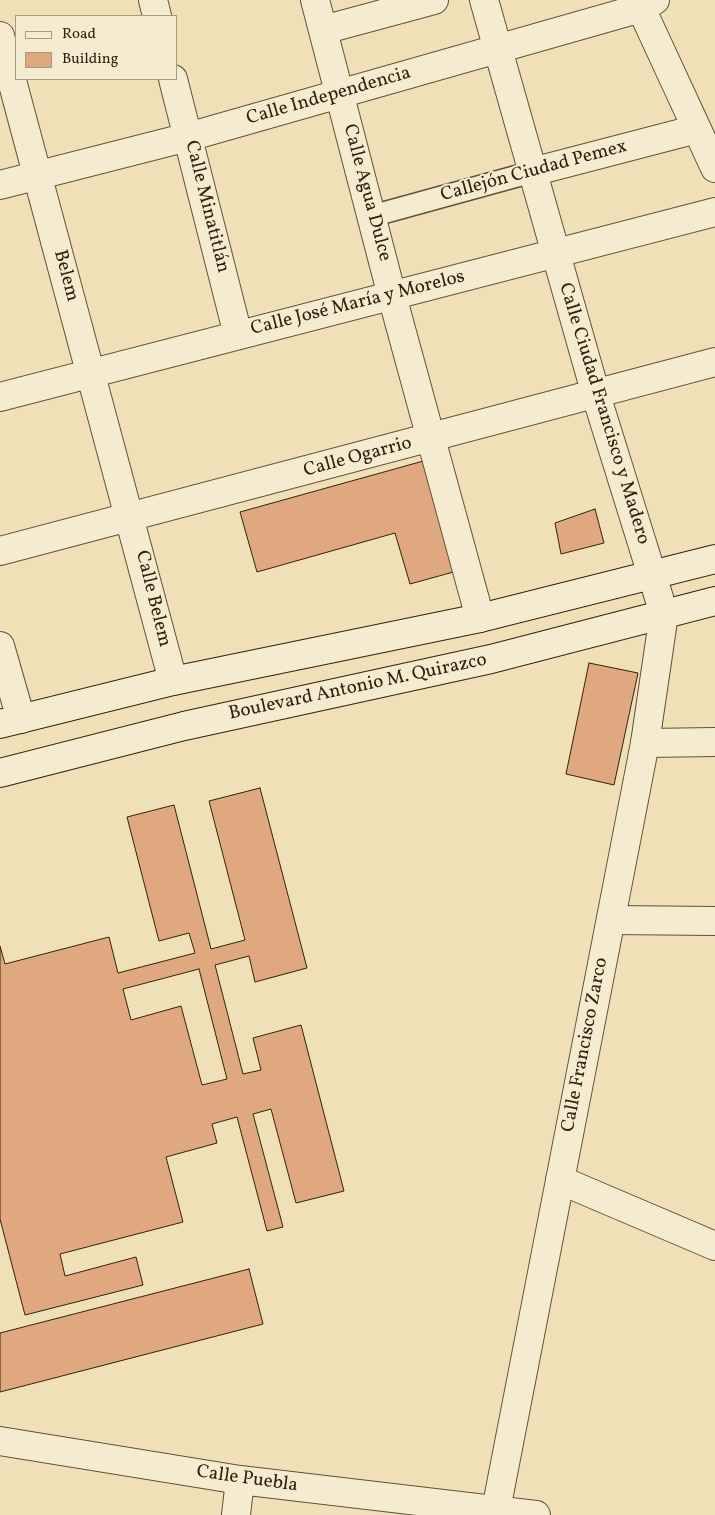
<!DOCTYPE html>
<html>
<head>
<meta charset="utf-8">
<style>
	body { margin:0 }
	#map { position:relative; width:715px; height:1515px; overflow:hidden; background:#efe0b8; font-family:Vollkorn,serif }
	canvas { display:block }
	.legend { position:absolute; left:15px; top:15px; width:162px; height:65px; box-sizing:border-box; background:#f5ebd1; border:1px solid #a79a83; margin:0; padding:6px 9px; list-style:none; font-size:15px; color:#32210e }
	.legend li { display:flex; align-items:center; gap:10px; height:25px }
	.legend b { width:25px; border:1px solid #a79a83 }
</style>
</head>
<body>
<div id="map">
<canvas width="715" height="1515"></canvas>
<ul class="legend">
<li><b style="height:6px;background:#f5ebd1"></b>Road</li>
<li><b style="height:14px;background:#e0a87e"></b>Building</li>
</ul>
</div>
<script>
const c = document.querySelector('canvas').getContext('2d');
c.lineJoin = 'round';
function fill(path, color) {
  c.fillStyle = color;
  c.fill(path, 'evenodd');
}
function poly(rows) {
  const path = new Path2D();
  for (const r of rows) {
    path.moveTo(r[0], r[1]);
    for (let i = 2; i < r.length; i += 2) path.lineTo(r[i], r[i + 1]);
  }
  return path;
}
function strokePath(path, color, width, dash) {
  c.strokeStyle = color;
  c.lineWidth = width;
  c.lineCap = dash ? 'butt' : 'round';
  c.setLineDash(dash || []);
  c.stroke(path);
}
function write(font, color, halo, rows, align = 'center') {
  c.font = font + ' Vollkorn,serif';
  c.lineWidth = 4;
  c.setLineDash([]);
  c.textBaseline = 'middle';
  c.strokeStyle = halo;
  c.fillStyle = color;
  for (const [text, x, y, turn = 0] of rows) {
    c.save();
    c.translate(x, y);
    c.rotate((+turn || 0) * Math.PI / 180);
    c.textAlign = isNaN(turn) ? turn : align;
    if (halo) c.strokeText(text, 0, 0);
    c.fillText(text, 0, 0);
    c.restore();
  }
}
const building = poly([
	[427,460,457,571,410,584,395,533,257,572,240,512,427,460],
	[595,509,604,543,561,554,555,523,595,509],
	[589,663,638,673,614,785,566,774,589,663],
	[260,788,307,968,255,982,249,956,215,965,243,1074,261,1070,253,1038,301,1025,344,1191,296,1203,271,1109,253,1114,283,1227,267,1231,237,1117,212,1124,217,1143,166,1157,183,1222,60,1254,65,1276,136,1257,143,1285,25,1315,0,1219,0,946,5,964,109,937,118,973,195,953,189,933,159,941,127,817,174,805,211,949,245,940,209,801,260,788],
	[199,969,227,1079,202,1085,181,1006,131,1020,123,989,199,969],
	[249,1269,263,1324,0,1392,0,1333,249,1269]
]);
fill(building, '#e0a87e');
strokePath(building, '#32210e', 1);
const pedestrian = poly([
	[372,216,532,172]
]);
const minor = poly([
	[153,0,157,16],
	[315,0,392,296,480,618],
	[484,0,596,395,652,575],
	[641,8,715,168],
	[323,30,434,0],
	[0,36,173,681],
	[173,79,238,335],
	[532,172,697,129],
	[0,185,188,137,641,8,655,0],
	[0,397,715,212],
	[0,551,715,362],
	[0,646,21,719],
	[645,743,715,742],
	[611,920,715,921],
	[560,1180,715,1246],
	[0,1441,240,1480,536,1515],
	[236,1515,240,1480]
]);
const tertiary = poly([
	[495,1515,645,743,664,614,652,575]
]);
const secondary = poly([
	[0,724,173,681,480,618,715,559],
	[0,773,184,726,491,659,715,601]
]);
strokePath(pedestrian, '#615138', 24);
strokePath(minor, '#615138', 30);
strokePath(tertiary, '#615138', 30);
strokePath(secondary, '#32210e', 30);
strokePath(pedestrian, '#f5ebd1', 21);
strokePath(minor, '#f5ebd1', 28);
strokePath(tertiary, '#f5ebd1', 28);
strokePath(secondary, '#f5ebd1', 28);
write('19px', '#32210e', '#f5ebd1', [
	["Calle Independencia",329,97,-16],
	["Callejón Ciudad Pemex",534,172,-15],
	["Calle Agua Dulce",366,193,75],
	["Calle Minatitlán",206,207,76],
	["Belem",65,276,75],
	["Calle José María y Morelos",358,304,-14],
	["Calle Ciudad Francisco y Madero",603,414,73],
	["Calle Ogarrio",358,458,-15],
	["Calle Belem",152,599,76],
	["Boulevard Antonio M. Quirazco",358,688,-12],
	["Calle Francisco Zarco",586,1045,-79],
	["Calle Puebla",247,1480,8]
]);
</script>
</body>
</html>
